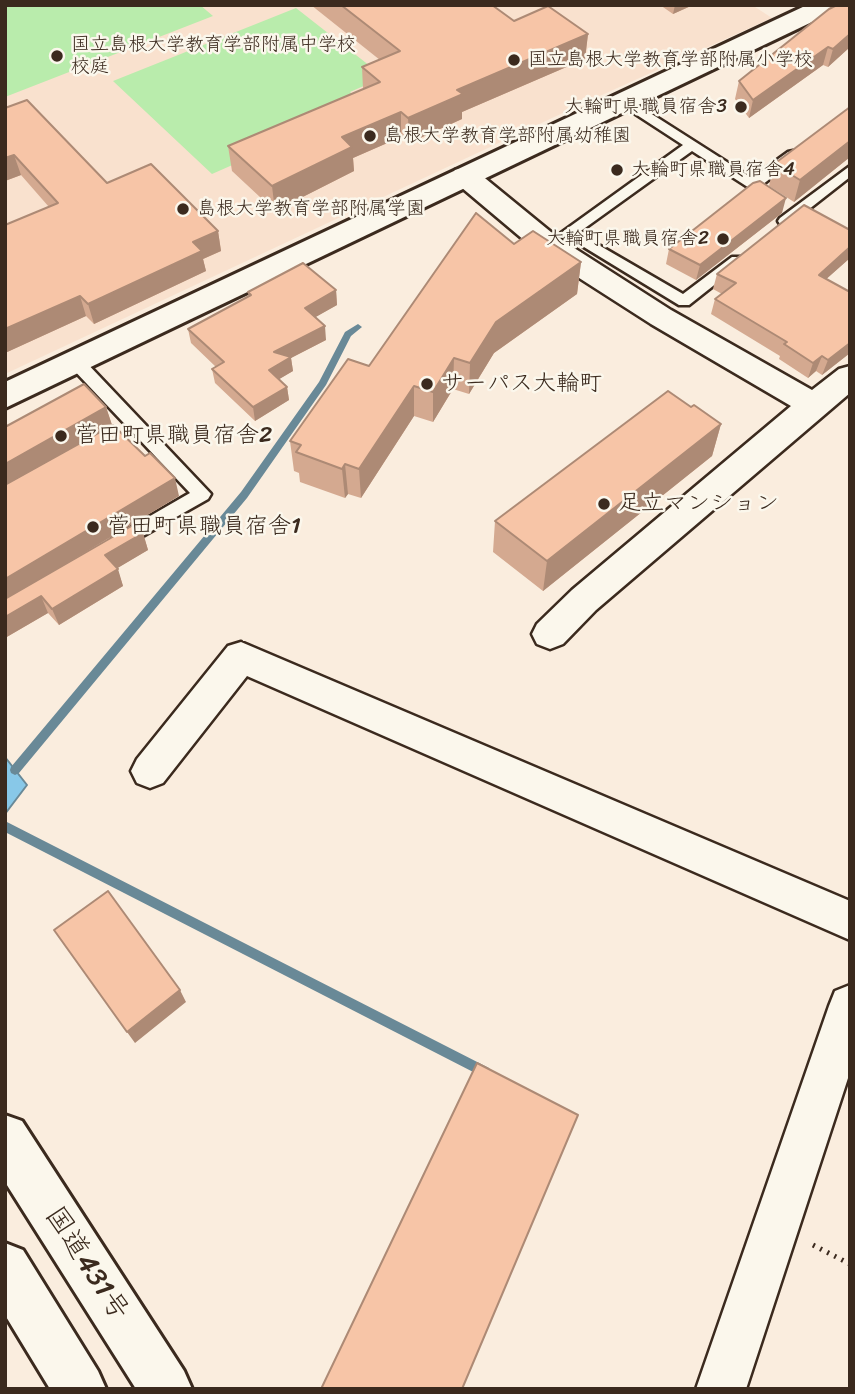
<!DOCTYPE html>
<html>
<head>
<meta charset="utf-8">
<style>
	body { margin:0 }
	#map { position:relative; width:855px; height:1394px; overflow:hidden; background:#faedde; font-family:Sriracha,sans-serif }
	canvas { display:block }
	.frame { position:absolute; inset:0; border:7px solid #3b2a1e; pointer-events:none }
</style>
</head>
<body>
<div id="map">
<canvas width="855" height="1394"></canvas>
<div class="frame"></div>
</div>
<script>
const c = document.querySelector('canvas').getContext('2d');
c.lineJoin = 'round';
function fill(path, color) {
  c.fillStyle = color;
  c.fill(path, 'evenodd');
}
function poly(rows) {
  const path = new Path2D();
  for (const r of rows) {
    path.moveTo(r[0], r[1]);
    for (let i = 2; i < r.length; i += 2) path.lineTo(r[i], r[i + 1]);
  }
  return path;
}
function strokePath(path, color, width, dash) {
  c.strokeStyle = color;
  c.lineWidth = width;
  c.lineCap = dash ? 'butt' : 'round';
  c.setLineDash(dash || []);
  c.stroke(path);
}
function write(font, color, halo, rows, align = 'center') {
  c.font = font + ' Sriracha,"Klee One",sans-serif';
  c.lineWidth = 5;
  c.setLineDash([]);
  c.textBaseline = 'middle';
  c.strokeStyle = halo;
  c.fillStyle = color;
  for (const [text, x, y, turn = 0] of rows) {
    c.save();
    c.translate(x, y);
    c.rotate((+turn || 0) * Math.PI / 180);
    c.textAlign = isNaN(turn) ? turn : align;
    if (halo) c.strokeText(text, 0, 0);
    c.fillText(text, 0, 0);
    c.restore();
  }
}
fill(poly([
	[5,5,752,5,772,18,582,104,5,374]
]), '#f9e1ce');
fill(poly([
	[5,5,200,5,213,16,5,97],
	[296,8,384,77,350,92,366,106,212,174,113,81]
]), '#b9ecac');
const water = poly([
	[5,757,27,785,5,814,5,757]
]);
fill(water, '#88c8e8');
strokePath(water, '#698997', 2);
fill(poly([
	[358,324,362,327,351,336,326,385,247,498,19,773,15,775,11,773,10,770,11,767,241,492,319,382,345,332,358,324],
	[5,821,489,1068,491,1072,489,1076,485,1078,481,1076,5,832,5,821]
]), '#698997');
const lane = poly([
	[625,97,752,178,788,152,793,151,800,155,762,185,781,199,774,204,692,151,578,233,683,294,732,257,742,257,744,260,742,263,689,305,679,305,561,233,683,145,620,104,620,98,625,97],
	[850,166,850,177,790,224,780,224,778,221,780,218,850,166],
	[76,356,82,358,211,494,208,499,118,550,112,548,109,543,112,538,190,493,70,366,68,362,70,358,76,356]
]);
const street = poly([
	[465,168,475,170,557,237,671,310,812,390,839,369,850,366,850,393,596,610,563,644,550,649,537,644,532,634,537,624,572,590,791,406,651,324,537,251,455,182,452,176,455,170,465,168],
	[241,642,850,901,850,940,247,676,163,783,150,788,137,783,131,771,137,759,228,646,241,642],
	[850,985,850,1072,746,1389,696,1389,829,1006,835,991,850,985]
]);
const secondary = poly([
	[807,5,840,5,837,10,5,408,5,382,807,5]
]);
const highway = poly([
	[5,1115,22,1121,184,1371,192,1389,136,1389,5,1182,5,1115],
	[5,1243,23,1250,98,1371,106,1389,50,1389,5,1315,5,1243]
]);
strokePath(lane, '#3b2a1e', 5);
strokePath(street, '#3b2a1e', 5);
strokePath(secondary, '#3b2a1e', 6);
strokePath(highway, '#3b2a1e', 6);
strokePath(poly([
	[813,1245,850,1264]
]), '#3b2a1e', 5, [2, 6]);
fill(lane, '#fbf7ec');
fill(street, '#fbf7ec');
fill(secondary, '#fbf7ec');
fill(highway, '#fbf7ec');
fill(poly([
	[311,5,492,5,514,21,588,34,585,59,462,112,462,119,409,143,401,137,353,158,354,171,275,211,232,171,228,146,363,89,362,67,380,60],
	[660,5,693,5,673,14],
	[850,5,850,47,828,67,823,65,749,118,735,99,739,81],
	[850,107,850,157,794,202,769,186,774,164],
	[5,108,107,183,218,231,221,251,203,259,206,271,94,324,86,316,5,353,5,225,49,207,21,175,5,181],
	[782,213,696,280,666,264,669,249],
	[514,244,581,262,577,294,494,353,469,394,453,389,433,422,414,416,361,498,348,494,345,498,300,482,299,473,294,471,290,441,369,366],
	[850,258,826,279,850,353,822,375,816,371,808,378,779,359,780,356,711,314,715,299,722,294,713,289,717,274],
	[336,290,337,305,315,317,326,340,291,358,293,371,279,379,287,387,289,400,255,421,215,383,212,369,216,367,191,343,188,329,249,297,248,292],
	[106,407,112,425,179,496,66,564,143,533,148,550,117,568,123,586,59,625,48,613,5,638],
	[691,407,721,424,712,456,543,591,493,552,495,521]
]), '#d4a990');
fill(poly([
	[675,5,693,5,673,14],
	[588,34,585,59,462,112,462,119,409,143,408,118,457,90],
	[850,34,850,47,828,67,833,49],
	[828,47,823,65,749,118,753,100],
	[401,112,401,137,353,158,354,171,275,211,272,186,342,137],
	[850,141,850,157,794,202,800,180],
	[14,155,21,175,5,181,5,158],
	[786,198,782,213,696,280,700,265],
	[218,231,221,251,203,259,206,271,94,324,88,304,193,242],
	[850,247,850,258,814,290,819,275],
	[581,262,577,294,494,353,469,394,470,363,496,322],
	[336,290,337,305,307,322,305,308],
	[80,296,86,316,5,353,5,329],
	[325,326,326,340,291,358,293,371,271,384,269,370,274,352],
	[850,343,850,353,822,375,828,360],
	[822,356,816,371,808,378,813,363],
	[454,358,453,389,433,422,433,392],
	[414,386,414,416,361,498,359,469],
	[287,387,289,400,255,421,253,407],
	[106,407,112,425,5,486,5,464],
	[721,424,712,456,543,591,547,561],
	[345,464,348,494,345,498,342,469],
	[175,478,179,496,5,600,5,579],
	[143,533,148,550,111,572,105,555],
	[118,569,123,586,59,625,52,609],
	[41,596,48,613,5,638,5,617],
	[180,990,186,1002,135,1043,127,1032]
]), '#ad8a75');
const building = poly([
	[341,5,492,5,514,21,548,6,588,34,457,90,463,94,408,118,401,112,342,137,352,147,272,186,228,146,380,82,362,67,400,51,341,5],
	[837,5,850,5,850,34,833,49,828,47,753,100,739,81,829,9,837,5],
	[27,100,107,183,151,164,218,231,193,242,202,251,88,304,80,296,5,329,5,225,58,203,14,155,5,158,5,108,27,100],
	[850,107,850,141,800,180,774,164,850,107],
	[760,181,786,198,700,265,669,249,753,183,760,181],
	[804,205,850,230,850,247,819,275,850,292,850,343,828,360,822,356,813,363,784,344,787,342,715,299,736,283,717,274,804,205],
	[476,213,514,244,533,231,581,262,496,322,470,363,454,358,433,392,414,386,359,469,345,464,342,469,296,452,301,445,290,441,348,359,369,366,476,213],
	[303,263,336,290,305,308,325,326,274,352,291,357,269,370,287,387,253,407,212,369,224,362,188,329,251,295,248,292,303,263],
	[84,384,106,407,5,464,5,427,84,384],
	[668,391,691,407,694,405,721,424,547,561,495,521,668,391],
	[113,425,145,456,150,453,175,478,5,579,5,485,113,425],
	[135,524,143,533,105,555,118,569,52,609,41,596,5,617,5,599,135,524],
	[108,891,180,990,127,1032,54,930,108,891],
	[477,1063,578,1115,462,1389,321,1389,477,1063]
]);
fill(building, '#f7c5a7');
strokePath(building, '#ad8a75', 2);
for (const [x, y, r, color] of [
	[57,56,7,"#3b2a1e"],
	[514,60,7,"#3b2a1e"],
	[741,107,7,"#3b2a1e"],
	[370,136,7,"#3b2a1e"],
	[617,170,7,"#3b2a1e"],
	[183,209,7,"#3b2a1e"],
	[723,239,7,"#3b2a1e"],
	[427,384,7,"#3b2a1e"],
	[61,436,7,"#3b2a1e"],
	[604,504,7,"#3b2a1e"],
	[93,527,7,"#3b2a1e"]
]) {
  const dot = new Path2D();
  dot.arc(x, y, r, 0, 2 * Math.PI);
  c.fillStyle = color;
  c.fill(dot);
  strokePath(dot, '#fbf7ec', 2.5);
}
write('19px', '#3b2a1e', '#fbf7ec', [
	["国立島根大学教育学部附属中学校",71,45],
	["校庭",71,67],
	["国立島根大学教育学部附属小学校",528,60],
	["大輪町県職員宿舎3",727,107,"right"],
	["島根大学教育学部附属幼稚園",384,136],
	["大輪町県職員宿舎4",631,170],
	["島根大学教育学部附属学園",197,209],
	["大輪町県職員宿舎2",709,239,"right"]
], 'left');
write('23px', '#3b2a1e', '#fbf7ec', [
	["サーパス大輪町",441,384],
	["菅田町県職員宿舎2",75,436],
	["足立マンション",618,504],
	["菅田町県職員宿舎1",107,527]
], 'left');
write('28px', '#3b2a1e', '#fbf7ec', [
	["国道431号",86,1264,57]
]);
</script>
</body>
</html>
